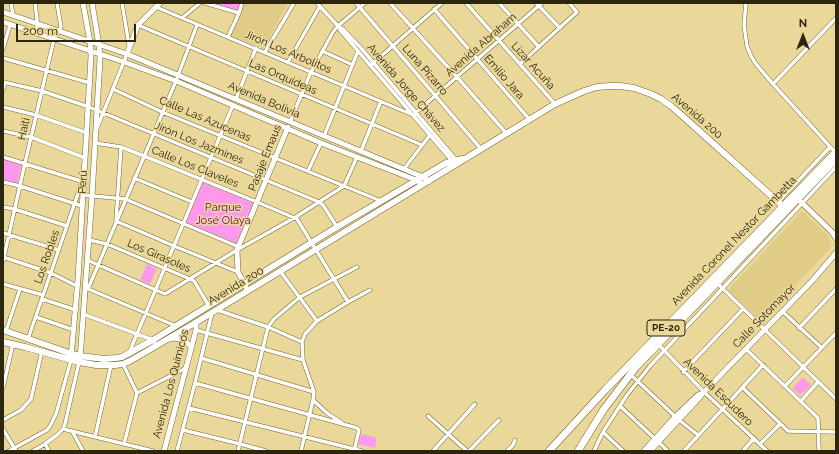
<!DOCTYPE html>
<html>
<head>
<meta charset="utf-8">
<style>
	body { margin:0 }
	#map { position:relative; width:839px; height:454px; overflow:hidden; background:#ead89b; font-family:Raleway,sans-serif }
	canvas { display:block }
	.frame { position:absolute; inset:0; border:4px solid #2d260e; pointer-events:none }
	.north { position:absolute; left:783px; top:16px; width:40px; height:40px; -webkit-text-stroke:3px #ead89b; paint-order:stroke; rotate:0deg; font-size:11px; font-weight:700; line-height:16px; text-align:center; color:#2d260e }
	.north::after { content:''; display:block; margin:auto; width:14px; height:18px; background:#2d260e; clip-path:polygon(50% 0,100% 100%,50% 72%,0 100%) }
	.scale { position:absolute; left:16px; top:24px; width:120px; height:18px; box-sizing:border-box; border:2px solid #2d260e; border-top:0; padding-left:5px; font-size:12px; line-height:14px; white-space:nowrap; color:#2d260e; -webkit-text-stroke:3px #ead89b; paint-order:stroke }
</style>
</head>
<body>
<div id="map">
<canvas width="839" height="454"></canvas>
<div class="frame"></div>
<div class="north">N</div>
<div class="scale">200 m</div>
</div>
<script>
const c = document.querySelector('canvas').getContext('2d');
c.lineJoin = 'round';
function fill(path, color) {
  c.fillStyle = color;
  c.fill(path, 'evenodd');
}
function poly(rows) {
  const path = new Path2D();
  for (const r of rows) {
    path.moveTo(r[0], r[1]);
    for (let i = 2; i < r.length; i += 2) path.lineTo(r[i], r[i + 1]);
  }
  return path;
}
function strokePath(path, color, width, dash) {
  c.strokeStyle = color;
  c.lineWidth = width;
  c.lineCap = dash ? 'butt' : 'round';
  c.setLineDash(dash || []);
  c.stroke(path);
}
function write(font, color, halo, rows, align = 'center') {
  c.font = font + ' Raleway,sans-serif';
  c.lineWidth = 3;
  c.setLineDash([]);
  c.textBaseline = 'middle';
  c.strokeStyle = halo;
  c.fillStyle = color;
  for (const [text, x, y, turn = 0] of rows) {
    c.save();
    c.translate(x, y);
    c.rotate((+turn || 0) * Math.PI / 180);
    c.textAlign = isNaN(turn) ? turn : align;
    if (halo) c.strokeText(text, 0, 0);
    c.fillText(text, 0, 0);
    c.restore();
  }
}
fill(poly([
	[244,3,288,3,264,47,230,36],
	[802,211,829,236,831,248,761,321,728,290]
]), '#e1cc87');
fill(poly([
	[211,3,240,3,238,11],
	[3,158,22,163,17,185,3,181],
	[202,182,253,203,236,243,185,222],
	[147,264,157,269,150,284,140,280],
	[803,377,811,385,800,395,793,388],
	[361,434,377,438,375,448,358,444]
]), '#fe98ec');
const street = poly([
	[11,3,13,15],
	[35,3,37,19,37,34],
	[122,3,129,45],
	[205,3,239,13],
	[317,3,338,26,343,29,361,48,457,161],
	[356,3,481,149],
	[390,3,457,77,507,134],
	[466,3,555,104],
	[499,3,539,47],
	[536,3,560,28],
	[746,3,744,25,747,46,751,56,756,64,773,84,835,152],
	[156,7,413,115,542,3],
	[434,9,530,120],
	[182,18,200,3],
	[138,25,422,145],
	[339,27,340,30,453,162],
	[228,37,239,13,242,3],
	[3,49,10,25],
	[322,51,353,65],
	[265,52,294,3],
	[3,58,90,83],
	[288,62,320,6],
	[372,64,442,3],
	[520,64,577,12,569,3],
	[3,82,42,91,89,107,319,202,323,205,337,227],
	[773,84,836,18],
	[113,89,162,112,381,201],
	[3,90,5,83],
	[236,99,256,48],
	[3,107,36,115,87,133],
	[290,122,311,72,333,32,338,26,365,3],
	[97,128,127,54],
	[3,131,31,137,85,158],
	[324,136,358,51],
	[95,143,121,147,144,156,257,202,297,219,348,302],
	[121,147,116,221,174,246,238,272],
	[361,151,381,101],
	[3,157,84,182],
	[404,169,430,135],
	[308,171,321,143],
	[134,178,192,202],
	[3,182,20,186,82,206],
	[83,195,125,199,239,247],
	[778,202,830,147],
	[3,207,14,209,67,226],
	[3,233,59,250],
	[89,240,107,244,190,279,194,281,209,306],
	[3,257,51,273,77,286],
	[87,260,165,294,237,250,294,218,344,186,357,157],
	[3,261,25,163,54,39,61,27,57,3],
	[280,271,317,321],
	[717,283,836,399],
	[3,284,43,295],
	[86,288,176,326],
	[88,289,176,81,197,25],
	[42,299,76,310],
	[217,310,268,327,302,342],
	[782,311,822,348],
	[83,314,153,340,157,346],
	[36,317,74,330],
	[799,328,836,289],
	[196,330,303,360],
	[6,331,20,289],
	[28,339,82,182],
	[658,344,704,392,767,451],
	[746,349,818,418,819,451],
	[129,353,233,105],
	[201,358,314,392],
	[123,364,137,393,124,444],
	[683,372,743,309],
	[630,374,679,420,698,435],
	[195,383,357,428,359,430,354,451],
	[785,386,836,333],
	[3,388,13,343],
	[743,388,788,431,836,432],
	[137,393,186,368],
	[313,400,327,413,342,423],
	[801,401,818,382],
	[620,406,668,451],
	[189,408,362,451],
	[428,416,467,451],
	[3,420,21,410,31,399,42,351],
	[3,429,16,451],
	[63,429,153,451],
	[183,430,240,444,266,451],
	[72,431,83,451],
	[603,432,623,451],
	[95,437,111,365],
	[45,444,49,451],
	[760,444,780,424],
	[9,451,47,430,50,426,56,414,71,360],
	[33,451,45,444,57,435,63,429,65,424,79,362],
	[177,451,195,383,212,313],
	[238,451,268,327,274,319,300,297,357,267],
	[301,451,313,400,314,392,303,360,302,342,305,334,317,321,348,302,370,290],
	[433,451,475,404],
	[469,451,499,420],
	[507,451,513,445,515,440],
	[594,451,603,432,627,395,650,366,836,167],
	[684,451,763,365],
	[743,451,754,438]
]);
const secondary = poly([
	[3,12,127,54,423,177,429,181],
	[3,22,124,62,176,81,321,143,416,180,423,184],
	[127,54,138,25,160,3],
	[798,199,832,232,836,238],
	[248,291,238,272,237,250,288,127],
	[170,339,175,338,184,340,191,347],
	[71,357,78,279,91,56,90,42,83,3],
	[80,359,92,196,100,59,99,45,92,3],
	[164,451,196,330,196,325,195,323],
	[644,451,675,417,698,395,703,393],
	[650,451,700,397,704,392,812,281,836,253]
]);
const primary = poly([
	[3,330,72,354,80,356,104,359,116,358,122,357,153,340,337,227,446,163,463,159],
	[3,342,25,347,79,362,96,365,115,365,123,364,130,361,195,323,555,104,584,91,597,87,610,86,620,86,634,88,651,94,661,99,671,106,687,120,786,209]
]);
const highway = poly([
	[549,451,605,390,836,152],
	[578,451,604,409,636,367,836,159]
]);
strokePath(street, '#76652a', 4.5);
strokePath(secondary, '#76652a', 6);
strokePath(primary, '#76652a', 7);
strokePath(highway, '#76652a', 8);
strokePath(street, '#fff', 3.5);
strokePath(secondary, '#fff', 5);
strokePath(primary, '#fff', 6);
strokePath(highway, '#fff', 7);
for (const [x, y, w] of [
	[666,328,38]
]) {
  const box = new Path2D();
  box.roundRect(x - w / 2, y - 8, w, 16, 3);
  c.fillStyle = '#ead89b';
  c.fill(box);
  strokePath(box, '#2d260e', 1);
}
write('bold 10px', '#2d260e', null, [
	["PE-20",666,328]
]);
write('11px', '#2d260e', '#ead89b', [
	["Avenida Abraham",481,45,-41],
	["Jirón Los Arbolitos",288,52,23],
	["Lizar Acuña",533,66,48],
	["Luna Pizarro",425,70,49],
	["Las Orquideas",283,77,23],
	["Emilio Jara",504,77,49],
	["Avenida Jorge Chávez",406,88,49],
	["Avenida Bolivia",264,100,23],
	["Avenida 200",697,116,41],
	["Calle Las Azucenas",205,119,23],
	["Haiti",24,129,-77],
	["Jirón Los Jazmines",199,143,22],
	["Pasaje Emaus",265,158,-68],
	["Calle Los Claveles",195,167,22],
	["Perú",83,182,-87],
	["Avenida Coronel Nestor Gambetta",734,241,-46],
	["Los Girasoles",159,256,23],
	["Los Robles",47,257,-71],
	["Avenida 200",236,286,-31],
	["Calle Sotomayor",764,316,-46],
	["Avenida Los Químicos",171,384,-75],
	["Avenida Escudero",718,392,44]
]);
write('11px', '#68005e', '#ead89b', [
	["Parque",223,208],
	["José Olaya",223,221]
]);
</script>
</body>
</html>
